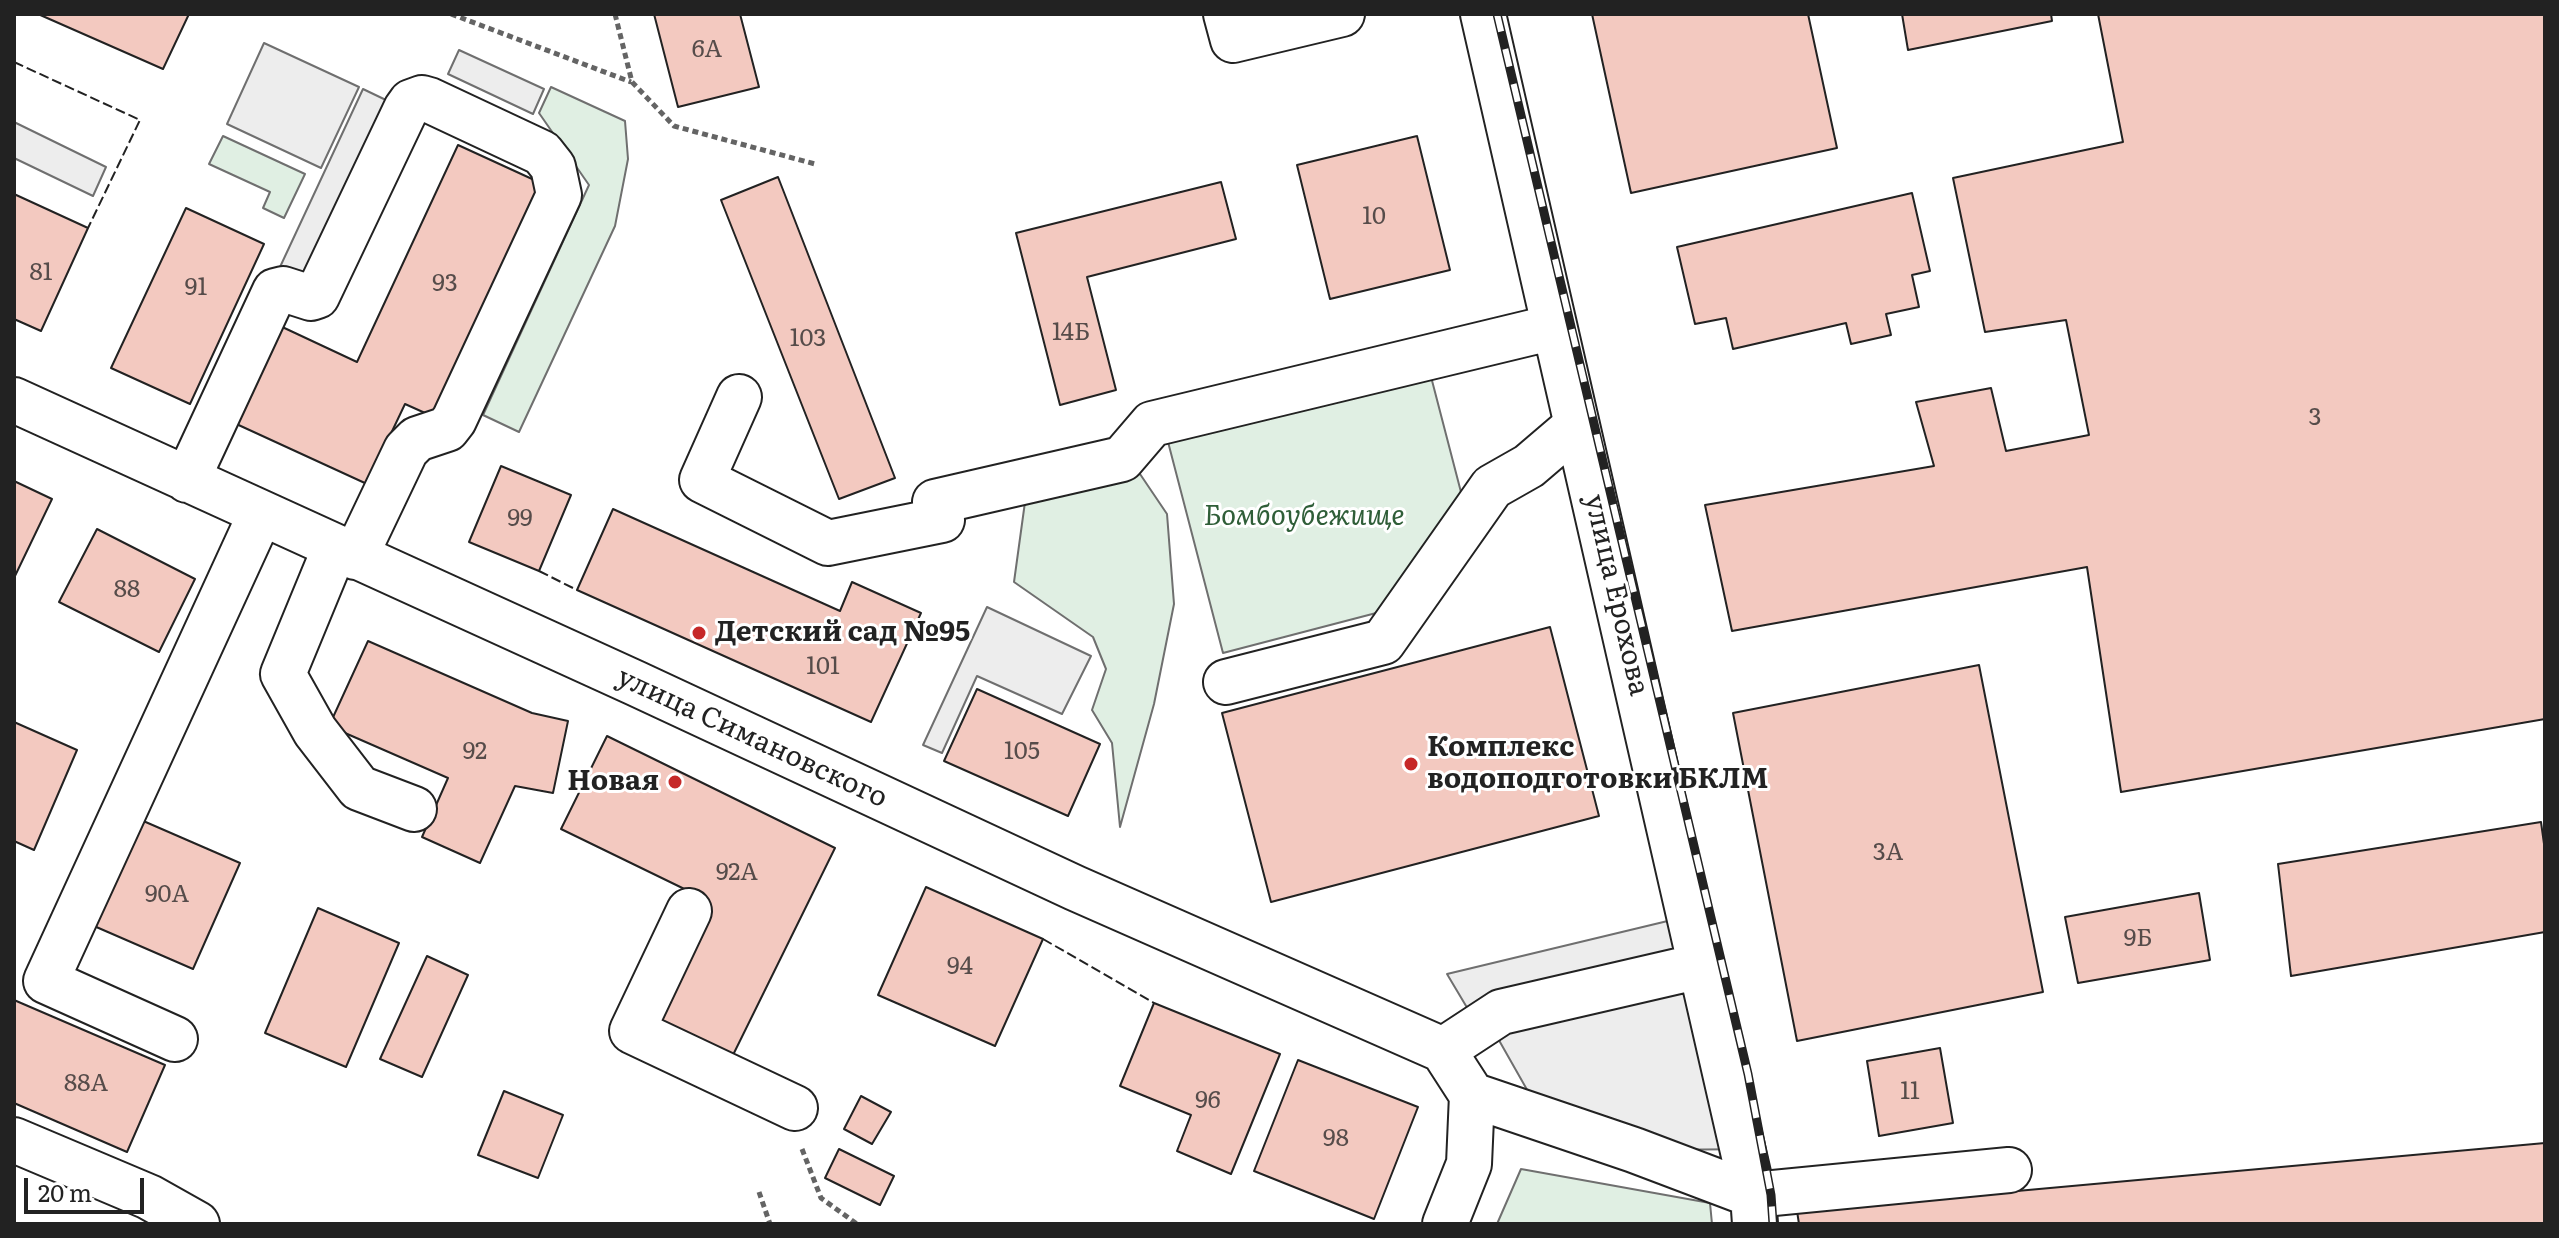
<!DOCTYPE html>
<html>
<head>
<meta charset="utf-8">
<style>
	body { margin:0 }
	#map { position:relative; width:2559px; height:1238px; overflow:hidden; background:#fff; font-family:Literata,serif }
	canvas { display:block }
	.frame { position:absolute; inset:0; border:16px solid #222; pointer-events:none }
	.scale { position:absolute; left:24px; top:1178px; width:120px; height:36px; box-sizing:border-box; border:4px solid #222; border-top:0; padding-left:10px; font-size:24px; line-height:28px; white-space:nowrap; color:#222; -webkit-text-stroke:6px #fff; paint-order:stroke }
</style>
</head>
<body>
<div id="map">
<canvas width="2559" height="1238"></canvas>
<div class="frame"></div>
<div class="scale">20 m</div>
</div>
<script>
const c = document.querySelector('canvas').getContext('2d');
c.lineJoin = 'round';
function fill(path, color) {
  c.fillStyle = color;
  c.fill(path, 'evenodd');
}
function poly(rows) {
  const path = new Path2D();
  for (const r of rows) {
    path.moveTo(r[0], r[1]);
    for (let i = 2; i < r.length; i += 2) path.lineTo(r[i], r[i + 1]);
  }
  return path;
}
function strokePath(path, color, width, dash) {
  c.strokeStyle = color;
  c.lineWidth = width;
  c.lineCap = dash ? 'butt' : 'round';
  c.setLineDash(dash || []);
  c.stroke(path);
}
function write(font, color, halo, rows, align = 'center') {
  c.font = font + ' Literata,serif';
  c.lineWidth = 6;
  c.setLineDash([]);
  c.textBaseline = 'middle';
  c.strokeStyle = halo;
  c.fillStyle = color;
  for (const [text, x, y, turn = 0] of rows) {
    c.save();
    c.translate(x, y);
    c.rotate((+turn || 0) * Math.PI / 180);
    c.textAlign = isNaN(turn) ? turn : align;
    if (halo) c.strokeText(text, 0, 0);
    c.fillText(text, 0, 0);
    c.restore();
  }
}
const green = poly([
	[551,87,625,121,628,159,615,226,519,432,483,415,589,185,539,113,551,87],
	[223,136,305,174,284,218,263,208,270,192,209,164,223,136],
	[1429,369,1462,496,1380,612,1223,653,1167,438,1429,369],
	[1140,474,1167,514,1174,604,1154,704,1120,827,1112,743,1092,710,1106,669,1093,637,1014,582,1025,502,1140,474],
	[1521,1169,1710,1203,1712,1224,1497,1224,1521,1169]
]);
fill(green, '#e0efe3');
strokePath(green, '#6f6f6f', 2);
const parking = poly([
	[264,43,359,87,321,168,227,124,264,43],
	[459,50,544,89,533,114,448,74,459,50],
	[363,89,388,101,305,279,280,267,363,89],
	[14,122,106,167,93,196,14,158,14,122],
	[987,607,1091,656,1062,714,977,676,942,753,923,745,987,607],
	[1676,919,1758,1149,1649,1150,1534,1102,1496,1035,1475,1021,1447,974,1676,919]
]);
fill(parking, '#ededed');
strokePath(parking, '#6f6f6f', 2);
const building = poly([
	[38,14,189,14,163,69,38,14],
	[654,14,740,14,759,87,678,107,654,14],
	[1592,14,1808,14,1837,148,1631,193,1592,14],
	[1902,14,2051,14,2052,21,1908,50,1902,14],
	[2098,14,2545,14,2545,719,2121,792,2087,567,1732,631,1705,505,1934,466,1916,402,1991,388,2006,451,2089,435,2066,320,1985,332,1953,178,2123,142,2098,14],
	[1417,136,1450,270,1330,299,1297,165,1417,136],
	[458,145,543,184,434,417,405,404,367,484,232,422,278,325,357,362,458,145],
	[778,177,895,478,839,499,721,200,778,177],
	[1221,182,1236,239,1087,277,1116,390,1060,405,1016,233,1221,182],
	[1912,193,1930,271,1912,275,1919,307,1886,314,1891,335,1851,344,1846,323,1733,349,1726,318,1695,324,1677,247,1912,193],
	[14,194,88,228,41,331,14,319,14,194],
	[186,208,264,244,190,404,111,368,186,208],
	[501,466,571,495,539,571,469,542,501,466],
	[14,481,52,499,14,578,14,481],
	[613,509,840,611,852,582,921,613,871,722,577,590,613,509],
	[97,529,195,579,159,652,59,602,97,529],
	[1550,627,1599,816,1271,902,1222,713,1550,627],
	[368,641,532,713,568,721,553,793,515,786,480,863,422,837,448,778,329,726,368,641],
	[1979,665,2043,992,1797,1041,1733,713,1979,665],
	[977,689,1100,744,1068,816,944,761,977,689],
	[14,722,77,750,34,850,14,841,14,722],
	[607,736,835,848,732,1057,647,1015,705,899,561,829,607,736],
	[141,820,240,863,193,969,94,926,141,820],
	[2541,822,2545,851,2545,932,2291,976,2278,864,2541,822],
	[926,887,1043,939,995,1046,878,995,926,887],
	[2199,893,2210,960,2078,983,2065,917,2199,893],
	[318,908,399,943,346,1067,265,1033,318,908],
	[427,956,468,975,422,1077,380,1059,427,956],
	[14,1000,165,1065,127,1152,14,1103,14,1000],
	[1154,1003,1280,1054,1231,1174,1177,1151,1191,1115,1120,1086,1154,1003],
	[1940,1048,1953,1123,1879,1136,1867,1061,1940,1048],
	[1298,1060,1418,1107,1374,1219,1254,1171,1298,1060],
	[504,1091,563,1115,538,1178,478,1155,504,1091],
	[861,1096,891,1112,872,1144,844,1129,861,1096],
	[2545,1143,2545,1224,1799,1224,1797,1211,2545,1143],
	[839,1149,894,1176,880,1205,825,1178,839,1149]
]);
fill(building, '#f3c9c0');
strokePath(building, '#222', 2);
const minor = poly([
	[1226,14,1233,40,1342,14],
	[1483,14,1753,1195,1755,1224],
	[739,397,702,480,828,543,942,520],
	[14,400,635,683,1075,888,1443,1050,1472,1095],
	[187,480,275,291,283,289,311,298,317,296,406,109,411,102,422,98,429,100,542,153,553,167,559,195,454,420,447,429,417,439,406,450,355,557],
	[935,502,1122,459,1152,424,1554,327],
	[335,548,283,674,315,731,359,788,414,809],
	[1226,682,1383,642,1492,487,1529,466,1577,425],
	[689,911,632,1031,795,1108],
	[175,1039,46,981,261,513],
	[1443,1050,1501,1012,1700,966],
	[1472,1095,1634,1150,1753,1195,2009,1170],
	[14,1140,149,1197,197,1224],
	[1445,1224,1469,1164,1472,1095]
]);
strokePath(minor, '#222', 48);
strokePath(poly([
	[451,14,631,82],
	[615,14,632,82,674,126,815,164],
	[802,1149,821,1198,857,1224],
	[759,1192,770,1224]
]), '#646464', 5, [6, 4]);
strokePath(minor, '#fff', 44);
const rail = poly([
	[1497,14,1748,1074,1771,1195,1773,1224]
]);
strokePath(rail, '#222', 9);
strokePath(rail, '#fff', 6, [18]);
strokePath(poly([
	[14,62,140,120,88,228],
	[539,571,577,590],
	[1043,939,1154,1003]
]), '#222', 2, [10, 4]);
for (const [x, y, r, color] of [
	[699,633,8,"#c62828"],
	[1411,764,8,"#c62828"],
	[675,782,8,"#c62828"]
]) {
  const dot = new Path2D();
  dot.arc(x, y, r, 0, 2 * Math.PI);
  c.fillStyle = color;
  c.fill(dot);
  strokePath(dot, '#fff', 3);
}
write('24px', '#564c4a', null, [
	["6А",707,50],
	["10",1374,217],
	["81",41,273],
	["93",445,284],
	["91",196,288],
	["14Б",1071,333],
	["103",808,339],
	["3",2315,418],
	["99",520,519],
	["88",127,590],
	["101",823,667],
	["92",475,752],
	["105",1022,752],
	["3А",1888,853],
	["92А",737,873],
	["90А",167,895],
	["9Б",2138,939],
	["94",960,967],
	["88А",86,1084],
	["11",1910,1092],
	["96",1208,1101],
	["98",1336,1139]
]);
write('italic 28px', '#2f5e38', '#fff', [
	["Бомбоубежище",1304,517]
]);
write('28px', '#222', '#fff', [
	["улица Ерохова",1616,595,77],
	["улица Симановского",752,738,25]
]);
write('bold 28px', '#222', '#fff', [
	["Детский сад №95",715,633],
	["Комплекс",1427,748],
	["водоподготовки БКЛМ",1427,780],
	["Новая",659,782,"right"]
], 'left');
</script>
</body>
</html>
